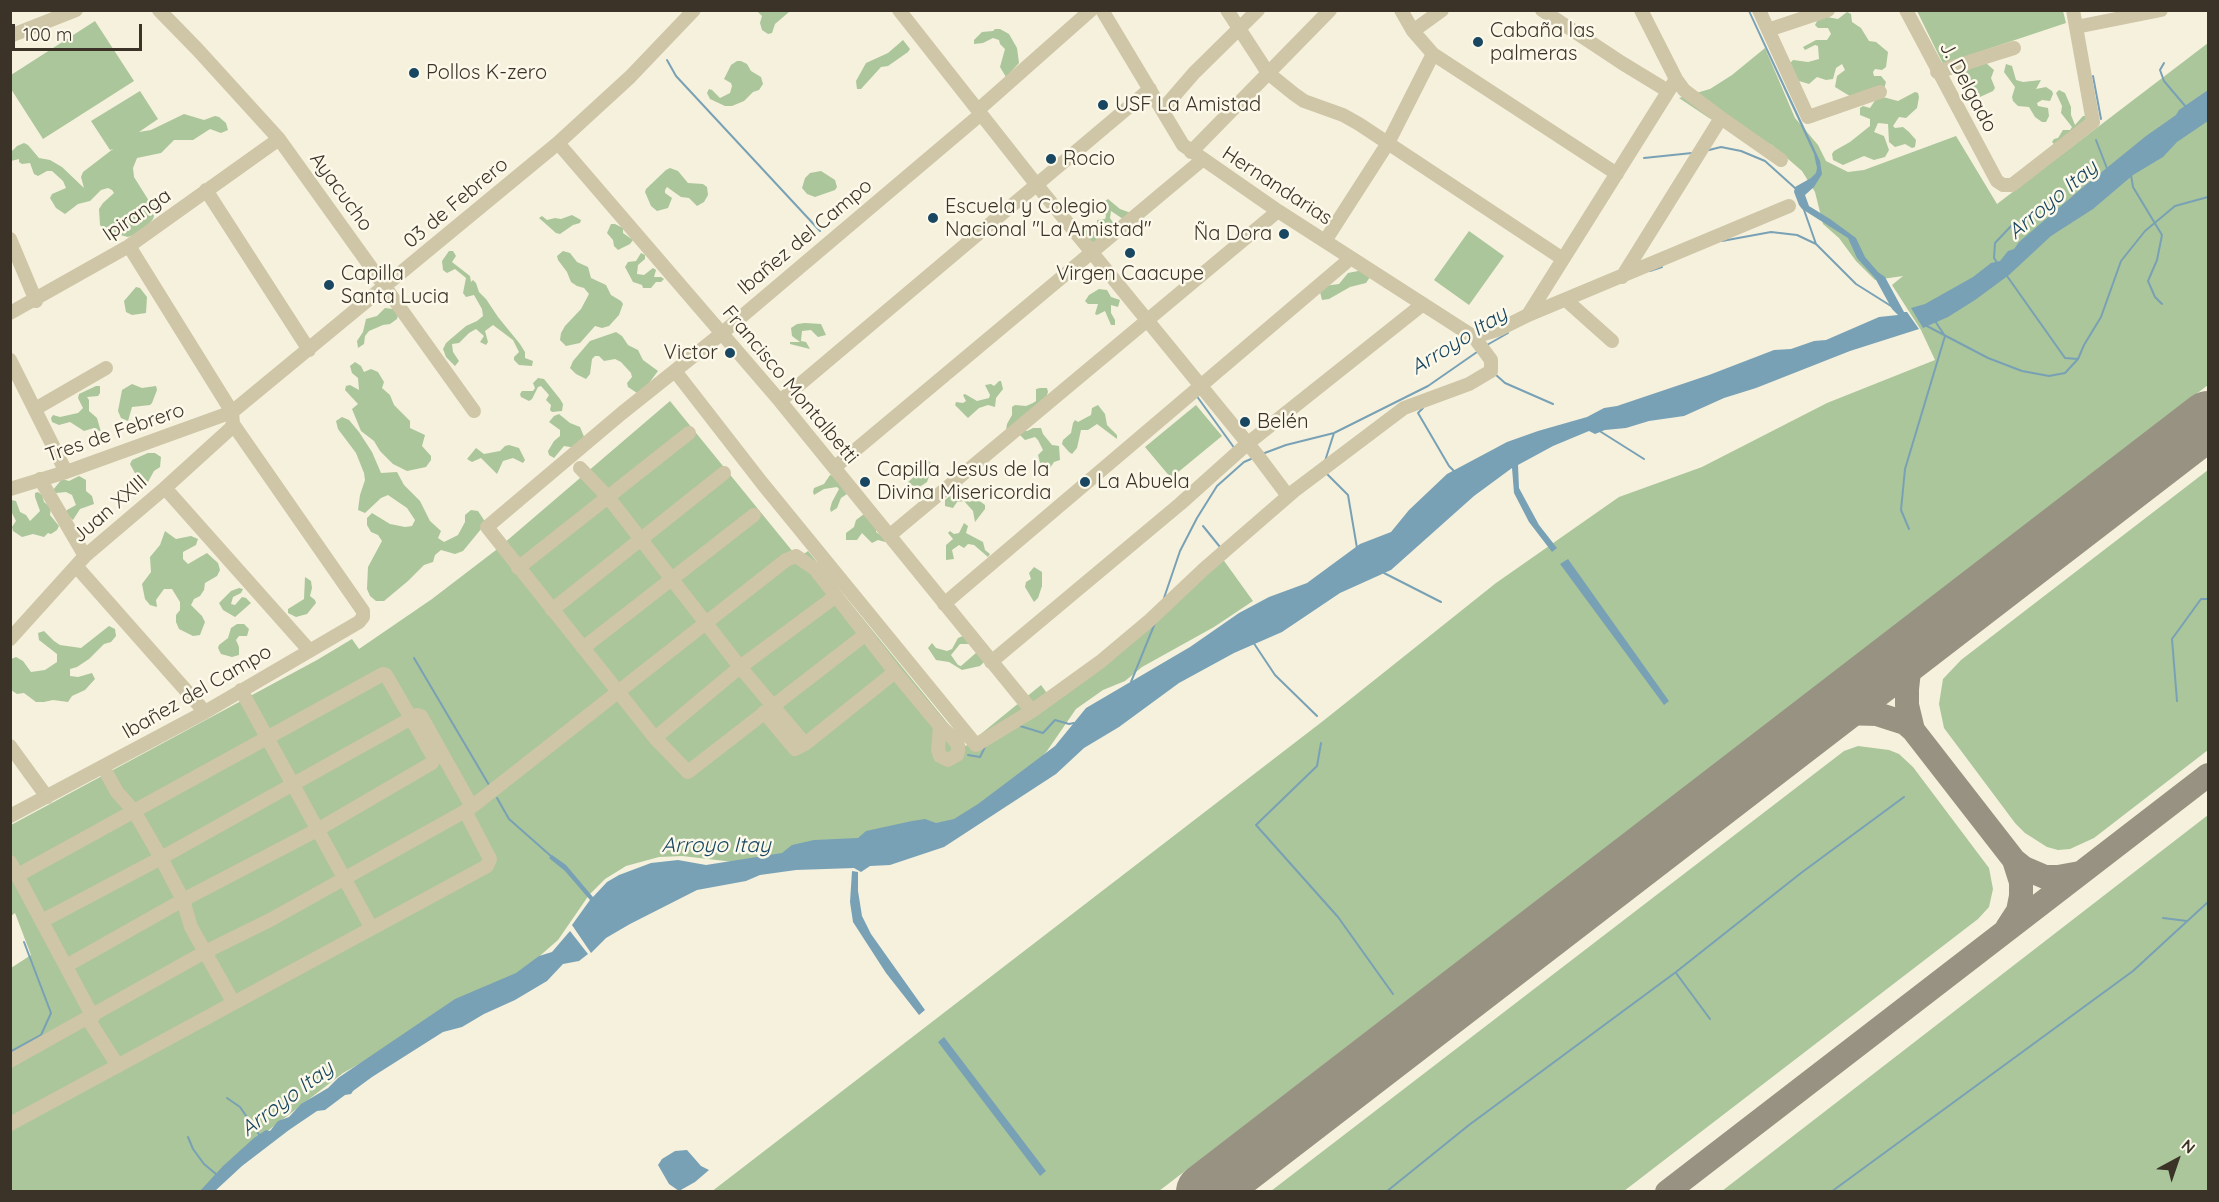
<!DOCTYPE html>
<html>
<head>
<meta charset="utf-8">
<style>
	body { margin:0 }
	#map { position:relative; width:2219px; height:1202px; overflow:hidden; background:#f5f1dd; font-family:Quicksand,sans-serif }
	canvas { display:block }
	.frame { position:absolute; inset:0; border:12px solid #3b3328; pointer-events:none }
	.north { position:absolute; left:2147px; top:1130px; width:60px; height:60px; -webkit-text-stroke:4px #fcf9ea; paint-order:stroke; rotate:40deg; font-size:16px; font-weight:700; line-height:24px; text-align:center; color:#3b3328 }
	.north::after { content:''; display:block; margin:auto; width:21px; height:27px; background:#3b3328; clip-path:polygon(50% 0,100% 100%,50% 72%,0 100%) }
	.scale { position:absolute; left:12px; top:24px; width:130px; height:27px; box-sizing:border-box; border:3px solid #3b3328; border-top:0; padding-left:8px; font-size:18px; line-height:21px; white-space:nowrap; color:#3b3328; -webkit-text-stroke:4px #fcf9ea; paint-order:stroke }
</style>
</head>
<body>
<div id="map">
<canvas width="2219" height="1202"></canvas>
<div class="frame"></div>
<div class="north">N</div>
<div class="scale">100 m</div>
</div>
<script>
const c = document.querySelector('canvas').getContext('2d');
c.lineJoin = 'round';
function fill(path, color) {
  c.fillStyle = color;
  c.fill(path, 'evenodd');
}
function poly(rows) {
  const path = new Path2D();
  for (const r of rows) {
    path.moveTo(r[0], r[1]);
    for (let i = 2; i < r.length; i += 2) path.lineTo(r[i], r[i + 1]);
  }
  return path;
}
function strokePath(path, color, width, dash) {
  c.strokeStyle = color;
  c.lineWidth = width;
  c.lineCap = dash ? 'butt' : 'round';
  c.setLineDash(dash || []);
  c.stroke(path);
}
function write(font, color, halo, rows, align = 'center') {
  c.font = font + ' Quicksand,sans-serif';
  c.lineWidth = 5;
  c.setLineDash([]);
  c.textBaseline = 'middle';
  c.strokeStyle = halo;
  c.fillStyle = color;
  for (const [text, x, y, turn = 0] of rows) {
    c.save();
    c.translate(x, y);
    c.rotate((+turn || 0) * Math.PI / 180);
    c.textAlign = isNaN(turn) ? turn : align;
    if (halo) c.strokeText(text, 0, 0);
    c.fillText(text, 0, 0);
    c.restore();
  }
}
fill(poly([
	[787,11,789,12,775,24,772,33,768,34,762,30,760,23,762,16,757,11],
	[1917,11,2063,11,2066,23,1943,64],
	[1847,12,1851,14,1852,22,1861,28,1869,41,1876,42,1888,52,1886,67,1882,70,1875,69,1873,72,1874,76,1881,76,1886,82,1884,89,1853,98,1835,87,1837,76,1845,70,1842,64,1836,68,1833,79,1826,80,1817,77,1809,84,1799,81,1788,65,1793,60,1808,62,1819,59,1818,46,1815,45,1805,50,1803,47,1816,40,1827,40,1831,34,1828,28,1818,28,1815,25,1817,21,1827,17,1838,19],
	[95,21,134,81,43,139,11,89,11,75],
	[995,29,1000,29,1009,34,1017,48,1019,63,1006,77,1000,67,1005,49,1000,44,999,40,993,38,983,43,974,44,974,40,982,32,993,31],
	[903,40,910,49,908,52,888,66,881,67,861,89,857,89,856,81,866,63,888,53],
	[2208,43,2208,385,1159,1191,711,1192,1323,721,1496,583,1619,497,1702,467,1827,403,1935,360,1921,330,1892,285,1903,276,1875,280,1856,261,1839,238,1823,224,1815,192,1802,171,1772,145,1738,132,1709,118,1679,98,1710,89,1732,75,1765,48,1795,118,1818,145,1826,161,1848,172,1864,170,1956,136,1997,204],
	[737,61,741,61,747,64,751,71,761,77,763,84,759,90,753,92,744,101,732,106,725,106,710,99,707,93,709,89,712,90,720,98,730,93,732,86,731,83,724,79,731,65],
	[1986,63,1994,70,1991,78,1995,88,1993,91,1980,97,1972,88,1962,86,1960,79,1966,71,1979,64],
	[2006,64,2012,66,2016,80,2023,82,2041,80,2036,89,2046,87,2052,91,2053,94,2050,101,2042,100,2037,103,2038,106,2048,108,2049,116,2046,122,2042,122,2035,117,2029,107,2018,106,2013,101,2012,97,2015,87,2004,72],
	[2059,90,2065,93,2071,107,2071,115,2075,125,2083,116,2087,116,2089,119,2055,145,2052,142,2054,139,2058,138,2063,130,2070,130,2072,127,2061,113,2062,106,2056,93],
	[140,91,158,119,139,132,151,130,184,114,204,120,215,116,219,117,226,123,228,130,221,133,210,129,193,140,174,140,161,153,137,158,133,168,134,177,149,201,157,208,153,219,142,232,128,237,105,231,100,225,99,209,103,203,114,193,112,190,108,188,101,190,90,201,78,204,65,214,56,208,50,198,52,194,66,188,63,181,52,171,47,171,38,176,34,174,30,163,22,164,19,162,19,159,11,161,11,152,17,146,24,143,28,145,39,158,50,160,62,167,84,188,81,177,83,172,113,149,110,150,91,121],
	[1915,92,1918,93,1919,97,1917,108,1906,118,1899,117,1893,126,1895,128,1903,127,1909,132,1916,140,1915,147,1912,148,1905,144,1895,147,1889,142,1888,124,1878,123,1874,132,1884,136,1889,150,1885,157,1874,160,1864,156,1843,165,1833,160,1832,154,1834,151,1850,142,1870,126,1870,119,1860,115,1860,108,1863,106,1870,108,1876,99,1883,97,1898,101],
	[670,168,678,171,688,183,703,184,707,187,708,195,704,202,697,206,689,198,681,197,667,187,665,190,665,193,672,198,668,208,657,211,651,206,645,192,646,189,666,170],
	[821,171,835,180,837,187,835,190,815,197,807,194,802,188,805,178,810,173],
	[1108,199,1120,209,1131,213,1123,219,1111,211,1110,218,1114,224,1115,230,1098,245,1089,240,1083,232,1086,230,1093,232,1098,227,1097,220,1105,219,1106,216,1102,203],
	[572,215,581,220,580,223,573,225,560,234,556,233,539,218,542,216,547,220,555,218,561,219],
	[611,224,615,224,623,228,623,233,633,240,630,244,618,250,614,246,613,240,607,233],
	[1469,231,1504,256,1469,305,1434,280],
	[449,251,453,251,456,256,452,262,470,276,471,282,473,280,476,283,479,292,486,299,498,317,520,344,525,352,525,358,533,361,532,366,519,365,514,360,514,357,519,352,513,340,493,325,485,331,488,342,486,345,480,342,484,336,476,329,469,333,459,343,452,344,453,352,459,361,455,366,446,357,443,349,446,343,466,326,477,321,483,316,482,309,474,295,466,297,463,293,466,278,455,269,447,273,443,270,442,261],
	[563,251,570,253,577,262,588,267,591,278,606,285,611,295,621,301,623,304,619,315,609,326,602,328,595,326,580,343,566,346,560,340,561,333,565,326,581,309,589,294,584,288,577,286,571,282,567,272,558,260,557,256],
	[641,253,645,255,645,259,638,265,637,274,644,275,653,268,656,270,654,277,661,277,664,279,661,282,656,282,651,288,643,288,642,285,633,282,625,267,628,262,636,261],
	[1363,270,1370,277,1366,283,1350,287,1329,299,1322,300,1320,292,1324,286,1339,284,1348,273],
	[136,287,140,288,147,297,146,313,132,315,126,312,124,301],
	[1099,289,1107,290,1111,297,1120,300,1118,307,1111,305,1111,313,1115,320,1115,325,1111,325,1105,311,1097,315,1095,314,1098,304,1088,304,1085,301,1089,295],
	[385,308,393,309,398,315,397,319,390,324,383,325,369,331,365,336,364,344,358,348,357,341,363,332,366,319,377,316],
	[805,323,821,324,826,335,818,337,811,330,802,331,801,341,806,342,810,349,790,344,790,342,800,342,792,336,791,328,797,324],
	[616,332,622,336,628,345,638,350,643,360,658,371,640,395,628,387,627,383,632,377,631,373,621,362,615,359,604,361,599,356,595,356,592,359,590,374,586,379,576,374,570,368,573,361,590,341],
	[355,362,361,366,364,372,371,369,378,372,384,382,382,388,390,395,394,405,410,421,410,428,425,435,422,446,431,456,431,460,426,467,407,471,393,464,380,451,374,441,361,431,352,409,358,404,345,390,346,386,350,385,359,390,358,378,352,373,350,366],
	[538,378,544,379,560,399,563,404,562,411,552,412,550,410,551,405,546,400,549,395,541,386,538,387,532,399,529,401,521,397,520,394,522,391,533,391,535,388,533,383],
	[999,381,1001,381,1003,389,996,398,995,407,988,405,979,408,968,418,955,405,956,402,963,403,966,401,963,395,965,394,977,401,989,398,990,395,985,385,991,384,994,386],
	[132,384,142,388,156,386,157,390,152,403,150,405,132,407,128,421,121,418,118,411,122,390],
	[96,386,100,386,100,393,98,396,87,397,89,400,89,411,97,418,101,432,94,428,84,431,70,422,59,425,52,422,51,418,53,415,60,417,78,413,83,408,78,398,79,394],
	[1040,388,1047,388,1048,392,1044,403,1006,431,1007,424,1012,415,1012,407,1015,405,1026,406,1033,403,1036,401,1036,389],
	[670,401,798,558,808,551,966,746,1041,685,1052,700,1222,558,1253,601,1214,627,1142,667,1125,681,1103,690,1076,709,1047,751,1033,767,952,827,734,862,682,856,659,857,626,866,605,879,589,895,558,940,527,967,506,982,343,1073,230,1160,203,1191,11,1191,11,968,31,955,15,913,11,916,11,825,317,660,352,639,359,649,432,599,496,550],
	[1098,405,1105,414,1107,425,1117,435,1117,439,1097,424,1088,430,1081,430,1077,448,1072,454,1069,452,1062,444,1063,440,1071,433,1073,423,1075,420,1078,422,1091,415,1092,408],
	[1196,405,1222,436,1171,478,1145,447],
	[559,414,570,423,580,427,585,439,576,448,564,446,554,458,549,455,548,451,554,441,560,436,560,430,549,422,554,416],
	[342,417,349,420,359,432,372,452,381,473,397,472,404,485,420,501,430,521,441,531,438,538,444,542,458,535,465,522,465,515,471,510,478,511,486,523,463,551,455,554,441,550,435,555,433,562,424,565,408,581,384,601,376,601,370,596,367,589,368,567,382,541,378,535,371,532,367,525,367,518,372,513,390,524,405,527,412,526,415,520,407,508,388,495,381,498,365,513,358,510,360,495,365,480,364,473,356,453,338,429,336,421],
	[1033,428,1041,428,1043,434,1052,445,1059,446,1060,460,1054,462,1050,468,1046,468,1040,463,1038,455,1043,450,1038,440,1035,437,1025,440,1019,434,1023,430,1027,431],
	[509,445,519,448,525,460,523,463,513,458,503,461,497,474,481,458,472,462,467,459,476,448,484,454,500,451,505,446],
	[148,453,155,453,161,457,160,467,154,471,148,482,137,477,130,464,132,460],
	[922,458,926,458,931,463,931,471,927,482,915,490,908,482,916,475,915,461],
	[2208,470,2208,750,2094,838,2070,849,2058,850,2047,847,2025,833,2015,823,1944,728,1939,704,1943,679,1961,660],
	[830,475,834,476,847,494,841,498,837,508,831,512,830,509,832,502,839,489,837,487,824,489,814,495,813,492,814,488,824,484],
	[79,476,86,480,86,491,92,496,94,504,80,509,73,520,65,513,67,510,76,505,72,495,66,492,56,493,53,490,62,479,69,481],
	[38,492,42,495,44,502,51,508,50,515,59,526,57,530,51,534,48,533,44,537,33,534,22,537,13,531,12,527,16,521,11,511,11,500,16,501,20,512,26,515,30,521,40,511,35,497,35,493],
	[951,495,961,495,969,502,975,500,981,502,985,505,985,509,975,522,973,511,964,501,957,502,953,508,945,506,945,500],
	[864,514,877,528,876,532,885,538,885,542,878,540,872,543,862,533,857,540,846,540,846,533,854,527,856,520],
	[964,523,968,526,966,533,983,542,985,550,990,554,988,557,974,545,968,544,964,548,959,545,952,550,954,559,946,560,946,545,953,539,948,533,950,531,954,534,959,533],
	[165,531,176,539,191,536,198,539,196,545,183,552,183,559,188,564,207,553,218,563,220,570,217,576,205,583,204,590,200,596,194,599,191,605,202,616,205,622,200,635,193,636,179,629,176,622,176,615,180,610,180,602,172,589,164,589,156,600,157,607,150,605,145,599,142,584,151,572,150,557,160,545],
	[1034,567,1042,572,1042,586,1038,598,1034,602,1025,587,1026,582,1031,579,1029,573],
	[305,577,311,581,312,588,310,596,315,600,316,603,307,614,296,617,288,613,288,609,304,599],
	[239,588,243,589,241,593,233,597,231,604,235,605,242,597,246,598,251,603,235,617,223,610,219,603,231,591],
	[237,624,244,624,249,629,247,636,239,636,236,640,239,647,239,655,232,657,221,654,218,648,219,645,228,638,231,628],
	[109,626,115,629,116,636,111,642,104,644,89,659,77,667,70,669,70,676,78,677,92,673,95,679,85,690,72,696,68,702,53,700,44,702,36,702,24,693,17,694,11,690,11,659,16,657,23,661,31,672,45,670,57,662,57,654,39,640,38,633,44,631,54,641,60,645,81,648],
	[963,636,970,644,960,644,951,655,958,665,961,666,977,652,985,661,980,666,962,670,949,662,936,660,928,648,932,643,936,648,947,651,952,649,958,638],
	[1858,746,1889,750,1899,754,1913,767,1989,868,1993,889,1989,907,1978,919,1624,1191,1271,1191,1844,751],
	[2208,815,2208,1191,1722,1191]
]), '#abc69b');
fill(poly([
	[1748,11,1750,11,1820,161,1822,174,1814,187,1805,195,1809,206,1830,219,1856,238,1865,257,1878,272,1885,277,1904,312,1907,312,1919,329,1850,351,1756,388,1724,398,1684,416,1649,421,1626,428,1605,430,1595,434,1589,431,1553,446,1518,465,1519,488,1539,525,1557,548,1552,552,1529,522,1514,493,1512,468,1474,496,1391,570,1340,593,1282,632,1234,653,1179,683,1119,727,1084,748,1056,774,944,847,890,865,870,866,861,872,854,868,796,870,760,875,746,881,697,890,630,924,606,938,591,953,572,925,590,900,565,871,549,858,552,855,566,865,593,897,607,882,619,875,651,863,678,860,706,865,782,853,792,845,814,840,858,838,866,831,912,821,925,819,936,823,954,819,978,804,1055,746,1086,708,1190,647,1239,613,1269,597,1307,583,1360,544,1391,532,1409,510,1447,474,1507,442,1538,431,1587,417,1604,408,1617,406,1709,375,1774,350,1791,349,1814,341,1826,340,1879,317,1898,315,1892,309,1875,278,1857,258,1848,238,1802,209,1799,205,1794,192,1795,187,1811,178,1816,173,1817,168,1814,154],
	[2208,90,2208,121,2177,142,2163,157,2133,175,2093,209,2051,236,2009,275,1975,300,1948,317,1923,328,1911,308,1925,304,1973,277,1991,263,2000,261,2008,251,2014,249,2019,242,2082,188,2146,136,2176,115,2179,110],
	[1568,559,1669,701,1664,705,1560,564],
	[852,871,858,872,858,891,862,916,871,934,925,1010,919,1015,886,973,853,922,850,902],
	[570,931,588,954,579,961,563,964,547,981,515,1000,484,1014,462,1027,443,1032,372,1077,353,1091,351,1094,345,1095,325,1110,317,1111,289,1130,242,1166,215,1191,200,1191,223,1166,254,1138,266,1130,270,1131,278,1121,289,1117,301,1104,328,1088,338,1078,455,999,516,973,539,956,552,952],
	[944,1037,1046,1171,1040,1176,938,1042],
	[687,1150,701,1166,709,1170,695,1182,679,1191,669,1184,658,1165,662,1159,675,1151]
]), '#79a1b5');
strokePath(poly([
	[667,60,676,76,820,231],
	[2164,63,2160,70,2164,81,2186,107],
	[2093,76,2101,119],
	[2096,140,2108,171],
	[1709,150,1721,147,1741,151,1765,161,1795,188],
	[1644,158,1692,153],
	[2131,175,2133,187,2162,235,2157,260,2148,281,2155,297,2162,304],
	[1803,207,1816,244],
	[1722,241,1771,232,1797,235,1816,244,1856,284,1891,306],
	[1998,264,1994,258,1995,243,2012,225],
	[1650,271,1662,267],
	[2007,276,2065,358,2078,359],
	[1925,325,1988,358,2022,371,2049,376,2065,373,2078,359,2084,345,2101,317,2121,261,2145,231,2175,206,2208,197],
	[1487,345,1508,333],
	[1495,374,1505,383,1553,404],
	[1196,395,1235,449],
	[1423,408,1418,413,1449,466,1456,473],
	[1598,430,1644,459],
	[1262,454,1286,445,1334,433,1428,386,1477,352],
	[1325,461,1334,433],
	[1327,474,1348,495,1357,548],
	[1203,526,1220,547],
	[1909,529,1901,510,1905,469,1945,336,1935,321],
	[1384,573,1441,602],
	[1164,598,1180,551,1197,518,1217,486,1244,462,1251,459],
	[1253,642,1275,675,1317,716],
	[414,658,489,785],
	[1131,682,1155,623],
	[2177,701,2172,639,2201,599,2208,599],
	[1020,726,1043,733,1055,720,1069,724,1074,723],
	[1321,743,1317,766,1256,825,1338,917,1393,994],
	[968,755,980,757,985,747],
	[497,798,509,819,552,857],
	[2163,918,2187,921],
	[1676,973,1710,1019],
	[10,1052,41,1035,51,1013,24,942],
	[227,1098,240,1107,260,1136],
	[188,1137,193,1149,204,1164,216,1174],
	[1386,1192,1469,1125,1676,972,1801,873,1904,797],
	[1831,1192,2133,971,2208,902]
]), '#79a1b5', 2);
strokePath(poly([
	[1825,715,1841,713,1877,714,1905,723,1913,730,1907,705,1907,689,1909,671,1920,642],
	[1913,730,2014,860],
	[2007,928,2018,911,2021,896,2021,882,2014,860,2024,868,2045,877,2058,877,2080,873],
	[1667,1192,2208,775]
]), '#989282', 24);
strokePath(poly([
	[1205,1192,2208,420]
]), '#989282', 58);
strokePath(poly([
	[159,10,198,50,279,139,474,411],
	[899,10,1036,184,1258,456,1288,496],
	[1227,10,1268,73,1294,94,1304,101,1343,115,1359,124,1563,259],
	[1401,10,1413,31,1433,54,1617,174],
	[1542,10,1622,63,1668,91],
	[1641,10,1676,79,1684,90,1721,118,1781,160],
	[1759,10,1808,117,1880,92],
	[1906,10,1997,181,2003,185,2012,185,2093,122,2073,10],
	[2076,27,2161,10],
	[1768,30,1828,10],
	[1413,31,1442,10],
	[10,36,76,10],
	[1937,72,2014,48],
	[978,110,1091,10],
	[1162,110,1194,73,1258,10],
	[558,143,780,401,1032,711],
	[1191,152,1330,10],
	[206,190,309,350],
	[10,239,36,301],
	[1325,241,1388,143,1433,54],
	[1622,277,1721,118],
	[1566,300,1612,341],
	[10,313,129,246,279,139],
	[1528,315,1676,79],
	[1474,337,1500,329,1528,315,1789,206],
	[10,360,66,472],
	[675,371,762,483,976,745,1032,711,1100,662,1150,620,1204,569,1294,491,1404,408,1469,384,1491,371,1491,360,1474,337,1278,211,1183,145,1102,10],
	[780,401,1150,89],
	[35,409,106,368],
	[835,467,1202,160],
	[580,468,608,497,740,667,805,744,895,672],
	[40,479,85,556],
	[165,488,309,650],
	[10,489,66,472,232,412,558,143,630,77,694,10],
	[889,536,1278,211],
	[76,566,205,712],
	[518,568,689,433],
	[944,604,1351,258],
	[552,610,724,473],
	[866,634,688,772,655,738,487,527,622,413,721,334,981,114],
	[10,639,85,556,165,488,230,429,233,424,232,412,129,246],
	[583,648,754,515],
	[991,662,1180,504,1247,444,1423,304],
	[241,690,371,927],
	[764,712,795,749,805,744],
	[655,738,740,667,836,596],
	[10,746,47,797],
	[107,774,117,792,134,811,161,858,183,900,191,927,233,1002],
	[10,816,205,712,359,622,363,617,363,611,233,424],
	[10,862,93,1017],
	[18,875,383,674,386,675,434,758,432,763,317,830,183,900,66,966],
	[42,921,161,858,417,715,421,716,472,807],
	[88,1019,118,1066],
	[10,1061,205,952,270,920,469,809,786,560,796,556,815,569,895,672,940,726,952,737,958,745,958,752,957,755,948,760,940,756,938,750,940,726],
	[10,1124,487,866,490,859,465,811]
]), '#cfc5a7', 14);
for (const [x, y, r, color] of [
	[1478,42,6,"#194761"],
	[414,73,6,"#194761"],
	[1103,105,6,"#194761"],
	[1051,159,6,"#194761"],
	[933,218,6,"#194761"],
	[1284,234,6,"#194761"],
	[1130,253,6,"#194761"],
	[329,285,6,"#194761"],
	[730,353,6,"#194761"],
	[1245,422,6,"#194761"],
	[865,482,6,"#194761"],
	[1085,482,6,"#194761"]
]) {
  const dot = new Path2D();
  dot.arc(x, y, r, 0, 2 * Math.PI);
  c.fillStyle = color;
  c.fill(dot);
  strokePath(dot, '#fcf9ea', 2);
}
write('20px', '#3b3328', '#fcf9ea', [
	["Cabaña las",1490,31],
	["palmeras",1490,54],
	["Pollos K-zero",426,73],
	["USF La Amistad",1115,105],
	["Rocio",1063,159],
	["Escuela y Colegio",945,207],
	["Nacional \"La Amistad\"",945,230],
	["Ña Dora",1272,234,"right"],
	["Capilla",341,274],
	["Santa Lucia",341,297],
	["Virgen Caacupe",1130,274,"center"],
	["Victor",718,353,"right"],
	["Belén",1257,422],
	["Capilla Jesus de la",877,470],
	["Divina Misericordia",877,493],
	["La Abuela",1097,482]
], 'left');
write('20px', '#3b3328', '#fcf9ea', [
	["J. Delgado",1968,87,62],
	["Hernandarias",1277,186,33],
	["Ayacucho",341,192,54],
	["03 de Febrero",456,203,-40],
	["Ipiranga",137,215,-34],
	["Ibañez del Campo",805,237,-40],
	["Francisco Montalbetti",790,385,50],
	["Tres de Febrero",115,433,-19],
	["Juan XXIII",110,509,-41],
	["Ibañez del Campo",197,692,-30]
]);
write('italic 21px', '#194761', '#fcf9ea', [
	["Arroyo Itay",2053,200,-40],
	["Arroyo Itay",1459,341,-32],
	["Arroyo Itay",716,846],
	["Arroyo Itay",287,1099,-37]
]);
</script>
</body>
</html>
